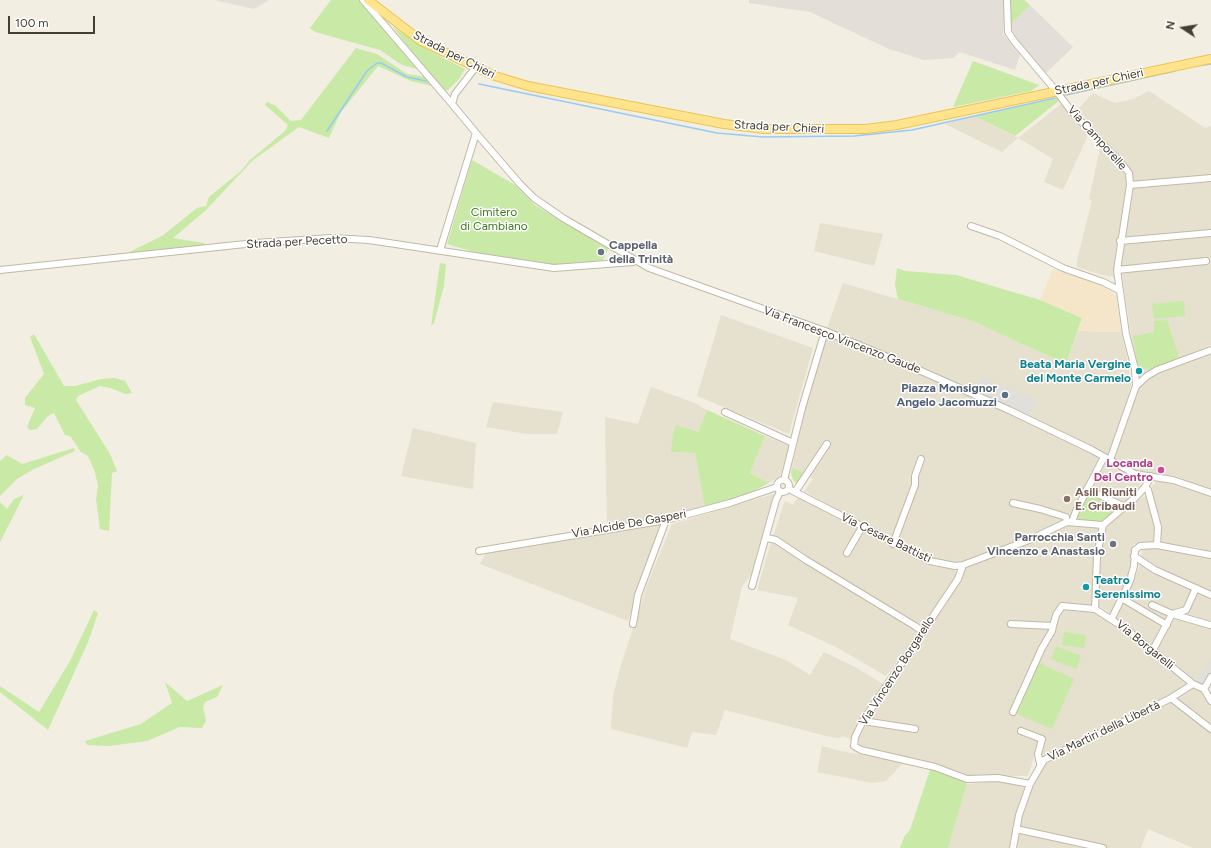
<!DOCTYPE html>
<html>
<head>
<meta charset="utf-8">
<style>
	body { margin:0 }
	#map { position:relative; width:1211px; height:848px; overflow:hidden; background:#f2eee1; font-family:Figtree,sans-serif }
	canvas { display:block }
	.north { position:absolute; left:1163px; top:8px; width:40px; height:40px; -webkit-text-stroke:3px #fff; paint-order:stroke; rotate:282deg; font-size:11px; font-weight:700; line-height:16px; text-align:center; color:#433d32 }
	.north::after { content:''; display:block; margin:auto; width:14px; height:18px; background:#433d32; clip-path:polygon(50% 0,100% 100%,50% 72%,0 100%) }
	.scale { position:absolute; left:8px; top:16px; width:87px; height:18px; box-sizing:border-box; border:2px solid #433d32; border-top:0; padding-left:5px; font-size:12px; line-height:14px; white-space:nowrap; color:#433d32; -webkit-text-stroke:3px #fff; paint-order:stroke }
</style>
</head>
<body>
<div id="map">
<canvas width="1211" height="848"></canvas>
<div class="north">N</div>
<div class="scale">100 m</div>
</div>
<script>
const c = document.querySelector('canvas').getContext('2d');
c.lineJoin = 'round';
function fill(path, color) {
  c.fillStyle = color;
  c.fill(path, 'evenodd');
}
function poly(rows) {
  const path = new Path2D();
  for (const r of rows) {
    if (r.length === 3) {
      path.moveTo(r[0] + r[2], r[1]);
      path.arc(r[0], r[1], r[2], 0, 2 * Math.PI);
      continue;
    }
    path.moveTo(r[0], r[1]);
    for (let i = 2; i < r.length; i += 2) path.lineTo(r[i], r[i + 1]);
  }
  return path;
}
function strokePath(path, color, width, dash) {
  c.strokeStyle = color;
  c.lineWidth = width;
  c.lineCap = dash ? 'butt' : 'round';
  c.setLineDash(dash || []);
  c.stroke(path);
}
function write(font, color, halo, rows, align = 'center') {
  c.font = font + ' Figtree,sans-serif';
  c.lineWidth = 3;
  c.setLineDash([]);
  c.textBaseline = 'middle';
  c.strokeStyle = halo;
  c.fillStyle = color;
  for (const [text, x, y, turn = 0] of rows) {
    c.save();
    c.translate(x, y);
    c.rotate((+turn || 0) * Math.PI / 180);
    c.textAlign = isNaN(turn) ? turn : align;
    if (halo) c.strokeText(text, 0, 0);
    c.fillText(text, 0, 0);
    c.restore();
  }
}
fill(poly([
	[1149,91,1205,128,1211,126,1211,345,1149,370,1144,374,1139,373,1136,368,1122,274,1122,247,1133,190,1133,181,1130,171,1124,161,1110,148,1078,109,1093,93,1115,103,1133,99],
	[1061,104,1089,133,1063,190,1044,182,1053,159,1018,138,1002,152,945,124,974,116,1018,138],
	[1101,144,1122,170,1127,179,1126,195,1116,252,1114,277,1102,275,1077,267,1077,260,1092,200,1089,199],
	[820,223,883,234,874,266,814,251],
	[843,283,972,321,1066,364,1078,331,1121,332,1127,357,1131,384,1124,414,1110,457,1065,436,1065,433,1012,407,827,328],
	[721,315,813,348,789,434,697,396],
	[826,336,919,372,1103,457,1071,516,1036,535,963,563,952,564,936,562,871,529,869,526,831,508,831,506,804,491,813,479,792,468,806,405],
	[1211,353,1211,491,1176,476,1132,471,1112,459,1136,387,1147,379,1162,372],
	[651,387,695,403,707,410,698,432,671,452,695,453,705,508,632,521,607,524,605,417,638,424],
	[493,402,563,412,557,434,527,434,486,427],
	[413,428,476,443,473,489,401,476],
	[765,436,789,446,780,476,769,483,750,473],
	[1104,460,1135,476,1141,483,1127,504,1077,512],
	[1158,480,1211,497,1211,552,1196,547,1170,546,1159,543,1150,492,1152,486],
	[774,494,755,569,742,587,730,639,786,660,810,675,824,652,855,667,883,684,850,739,843,736,839,738,830,737,725,710,716,735,692,732,687,748,611,729,613,696,621,665,647,585,672,524],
	[1148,494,1156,525,1157,541,1134,544,1128,576,1111,613,1097,605,1098,561,1105,529,1135,500,1138,501],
	[799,496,956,571,955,578,922,626,773,536,785,501,793,505],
	[663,524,628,621,480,564,486,553],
	[1073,525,1101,528,1093,606,1191,684,1170,697,1049,757,1035,754,1028,776,967,776,933,763,859,746,858,738,969,564,1059,527],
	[774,543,915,629,918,633,886,676,836,647,788,625,798,598,757,590,770,545],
	[1158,547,1211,556,1211,673,1205,686,1193,682,1115,618,1126,599,1140,565,1142,549],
	[1191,687,1196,687,1201,690,1211,704,1211,848,1193,848,1148,829,1141,848,1016,848,1019,827,1025,804,1041,764],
	[822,746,841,751,904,762,886,781,872,783,817,772],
	[1002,781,1026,788,1010,840,1010,848,948,848,967,784]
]), '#e6e0cf');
fill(poly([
	[1053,269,1099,284,1111,292,1116,296,1121,332,1078,331,1082,318,1040,300]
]), '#f6e6c9');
fill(poly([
	[214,0,269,0,254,9],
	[749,0,1005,0,1003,34,1020,55,1015,70,960,52,953,58,924,60,889,49,810,12,749,3],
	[1030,5,1073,47,1046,73,1018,40,1010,25]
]), '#e3ded7');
fill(poly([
	[331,0,358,0,421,70,402,65,380,50,315,32,310,28],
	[1010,0,1024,0,1030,5,1010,25],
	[393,27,430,51,465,69,459,79,448,90,442,91],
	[356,48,377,54,407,74,427,77,432,86,411,81,378,66,341,112,329,138,299,127,252,161,205,211,173,238,204,243,205,246,123,255,162,236,197,208,206,206,209,197,241,171,250,160,285,131,288,125,265,105,267,102,276,106,291,121,301,120],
	[973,61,1039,85,1031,91,953,107],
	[1057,98,1060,100,1015,136,974,116],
	[472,160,515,185,535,205,608,249,602,262,559,266,488,256,447,244],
	[440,263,446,264,444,286,434,323,431,326],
	[897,268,905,271,956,275,1040,300,1082,318,1066,364,972,321,898,299,895,285],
	[1184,301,1185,316,1154,319,1152,304],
	[1167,320,1179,357,1149,370,1138,366,1133,336,1154,332,1154,321],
	[34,334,64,386,75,386,101,379,115,378,125,381,132,393,125,394,111,388,100,386,78,396,76,400,110,454,117,471,112,473,109,531,100,529,96,499,98,486,95,472,88,456,81,452,70,436,65,435,54,413,48,416,37,429,30,430,27,427,35,408,25,405,25,398,44,374,30,337],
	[707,410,765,436,750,473,769,483,745,495,705,508,695,453,671,452,673,434,676,425,698,432],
	[74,448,75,451,32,470,17,479,0,496,0,461,7,455,22,464],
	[792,468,804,473,797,484,793,480,791,473],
	[1088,490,1122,507,1103,523,1074,519],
	[24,495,0,542,0,502,7,509,14,499],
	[94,610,98,613,88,642,48,730,0,692,0,686,39,712,70,661],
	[1064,632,1086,635,1084,648,1062,645],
	[1056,646,1081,656,1076,669,1051,659],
	[1039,663,1074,679,1052,729,1017,714],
	[165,682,187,701,223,685,217,697,205,702,203,707,206,721,202,728,180,727,147,741,109,746,87,745,85,741,141,724,172,703],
	[930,770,932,770,963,779,967,784,948,848,900,848,904,837,910,830]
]), '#c8eaa6');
fill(poly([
	[981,376,1037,400,1030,416,975,391],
	[1211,660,1211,677,1204,689,1193,684]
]), '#e1dfda');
strokePath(poly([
	[1196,66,1211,64],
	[479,84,717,133,763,137,854,136,912,130,1055,98],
	[1066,95,1175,71],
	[327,131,367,71,377,63,381,63,407,77,426,81]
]), '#98caf4', 1.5);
const minor = poly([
	[363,0,452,104],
	[1007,0,1008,32,1014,41,1057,92,1072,112,1121,163,1129,173,1130,185,1117,270,1126,334,1135,369,1136,386],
	[476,133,519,183,534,198,563,218,649,268,825,331,919,370,1009,410,1092,450,1135,474,1173,480,1211,493],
	[1130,185,1211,178],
	[971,226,1000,236,1063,268,1103,282,1119,290],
	[1120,241,1211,233],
	[440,250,476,133,452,104,455,94,475,68],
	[0,270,255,243,331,238,369,240,554,268,633,262,636,260],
	[1117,270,1206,261],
	[725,412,793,443],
	[1110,460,1136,386,1147,376,1157,370,1211,350],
	[783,486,6],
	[784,480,802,408,825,331],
	[1145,487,1148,490,1158,527,1157,545],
	[789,489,930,561,955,566,963,565,1029,540,1067,522,1103,525,1136,497,1145,487,1151,476],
	[1087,489,1125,507],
	[795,492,827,444],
	[1013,503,1040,509,1066,517,1067,522],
	[1072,522,1076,511,1104,457],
	[767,538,776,540,806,560,915,626,922,631],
	[893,544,915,485,915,476,921,459],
	[479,551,666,520,730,503,777,487],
	[847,553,862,527],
	[1134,556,1155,570,1211,595],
	[963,565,958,579,863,721,855,737,854,746,861,750,935,767,967,779,998,778,1030,784],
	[752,586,776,500,780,492],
	[1123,599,1167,625],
	[1152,605,1172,614,1210,625],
	[1095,609,1097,556,1103,525],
	[1112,618,1130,581,1134,566,1135,550,1140,546,1157,545,1211,555],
	[633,624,638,595,666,520],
	[1011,624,1053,626,1056,615,1062,606,1095,609,1126,629,1193,684],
	[1153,650,1172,614,1186,610,1196,588],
	[1204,689,1211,701],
	[1204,689,1211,677],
	[1171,698,1211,729],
	[1013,712,1042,648,1052,631,1053,626],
	[863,721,915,729],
	[1021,731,1042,739,1038,754,1040,764],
	[1016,829,1103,848],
	[1013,848,1019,815,1030,784,1044,760,1140,714,1171,698,1193,684,1204,689]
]);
const major = poly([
	[368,0,421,41,495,76,528,86,724,124,764,129,866,129,897,125,1211,59]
]);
strokePath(minor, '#c0b9a6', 8);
strokePath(major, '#eac556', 10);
strokePath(minor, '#fff', 6);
strokePath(major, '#ffe48d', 8);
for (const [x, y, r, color] of [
	[601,252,4,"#6b7280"],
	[1139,371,4,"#0f9aa8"],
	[1005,395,4,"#5c6f8a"],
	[1161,470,4,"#d1479c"],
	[1067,499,4,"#8d6e63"],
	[1113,544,4,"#6b7280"],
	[1086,587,4,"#0f9aa8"]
]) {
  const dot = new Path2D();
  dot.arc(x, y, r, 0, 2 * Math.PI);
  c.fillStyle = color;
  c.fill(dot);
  strokePath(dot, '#fff', 1.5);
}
write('12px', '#433d32', '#fff', [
	["Strada per Chieri",454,55,27],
	["Strada per Chieri",1099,82,-12],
	["Strada per Chieri",779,127,3],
	["Via Camporelle",1097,138,48],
	["Strada per Pecetto",297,242,-3],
	["Via Francesco Vincenzo Gaude",842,340,21],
	["Via Alcide De Gasperi",629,524,-10],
	["Via Cesare Battisti",886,538,26],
	["Via Borgarelli",1145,645,39],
	["Via Vincenzo Borgarello",897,671,-57],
	["Via Martiri della Libertà",1104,731,-26]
]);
write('12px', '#3e7722', '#fff', [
	["Cimitero",494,212],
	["di Cambiano",494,226]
]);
write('bold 12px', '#5b616d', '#fff', [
	["Cappella",609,245],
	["della Trinità",609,259],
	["Parrocchia Santi",1105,537,"right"],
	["Vincenzo e Anastasio",1105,551,"right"]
], 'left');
write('bold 12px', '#0d838f', '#fff', [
	["Beata Maria Vergine",1131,364],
	["del Monte Carmelo",1131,378],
	["Teatro",1094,580,"left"],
	["Serenissimo",1094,594,"left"]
], 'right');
write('bold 12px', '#4e5e75', '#fff', [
	["Piazza Monsignor",997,388],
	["Angelo Jacomuzzi",997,402]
], 'right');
write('bold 12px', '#b23c85', '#fff', [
	["Locanda",1153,463],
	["Del Centro",1153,477]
], 'right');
write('bold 12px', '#785e54', '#fff', [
	["Asili Riuniti",1075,492],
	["E. Gribaudi",1075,506]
], 'left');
</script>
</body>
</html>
